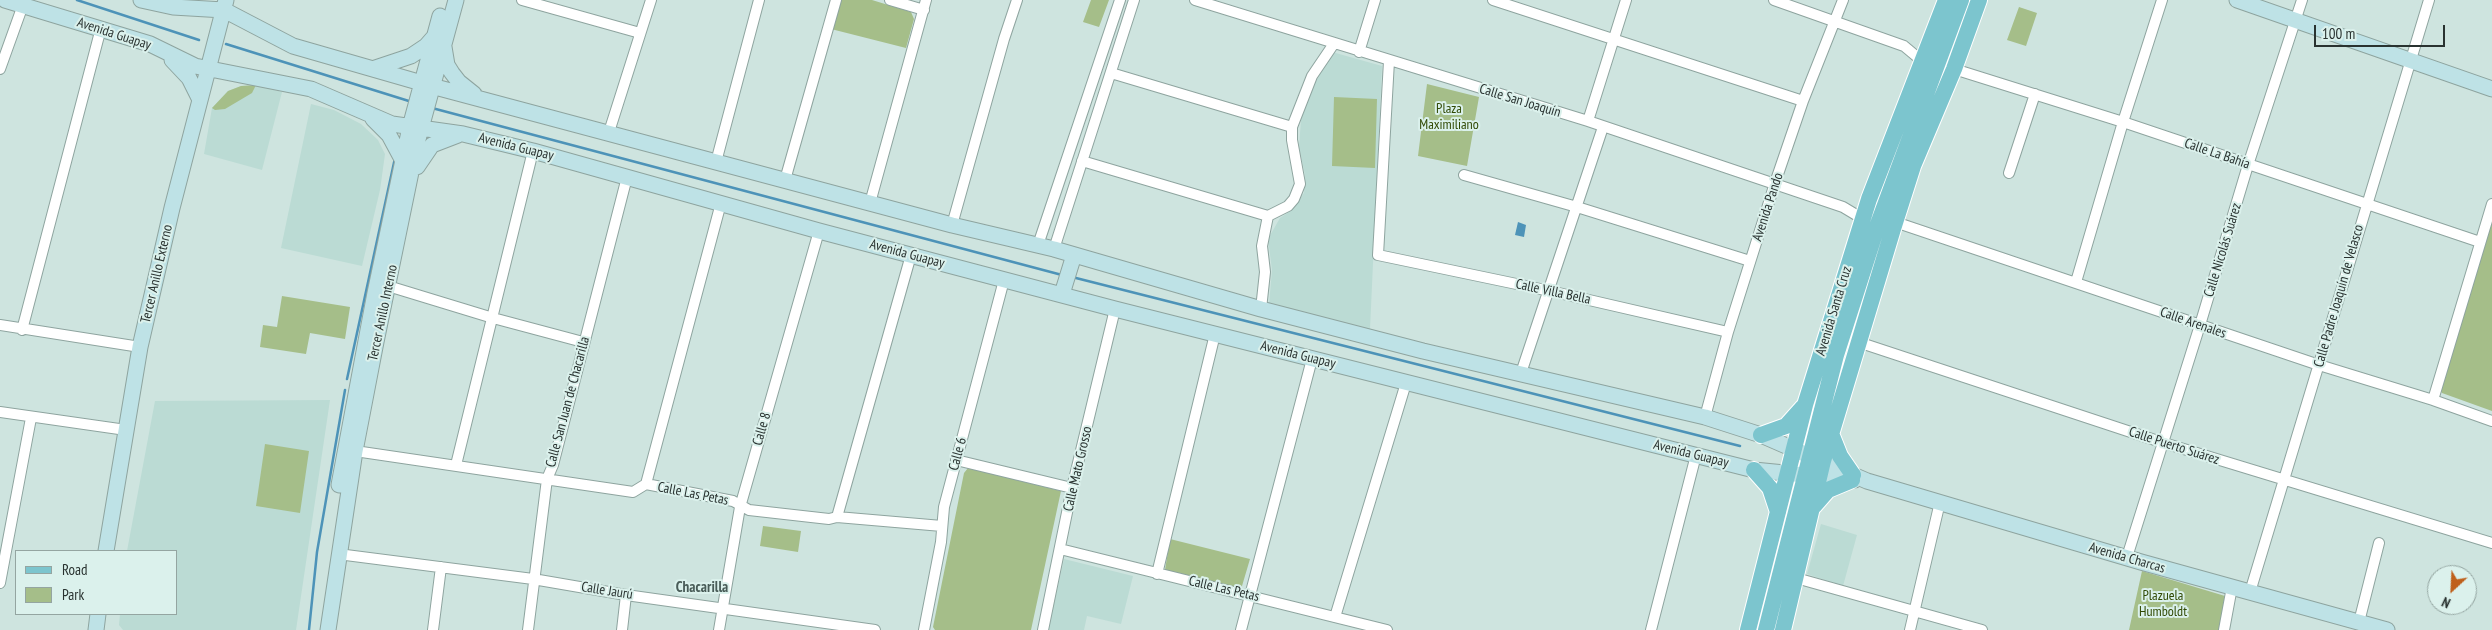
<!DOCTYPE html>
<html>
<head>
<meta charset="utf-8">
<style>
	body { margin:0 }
	#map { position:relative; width:2492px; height:630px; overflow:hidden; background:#cee4df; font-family:"PT Sans Narrow",sans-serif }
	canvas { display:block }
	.legend { position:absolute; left:15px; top:550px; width:162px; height:65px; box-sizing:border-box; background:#dbf1ec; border:1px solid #94a5a1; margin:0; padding:6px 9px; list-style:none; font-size:15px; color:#293230 }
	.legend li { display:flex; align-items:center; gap:10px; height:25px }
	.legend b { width:25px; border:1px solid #94a5a1 }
	.north { position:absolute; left:2427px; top:565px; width:50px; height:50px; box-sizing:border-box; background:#dbf1ec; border:1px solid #94a5a1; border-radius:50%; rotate:205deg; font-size:14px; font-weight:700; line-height:20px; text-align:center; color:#293230 }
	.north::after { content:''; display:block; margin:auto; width:18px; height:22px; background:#bf601b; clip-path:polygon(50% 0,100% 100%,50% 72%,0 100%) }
	.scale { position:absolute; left:2314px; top:25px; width:131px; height:22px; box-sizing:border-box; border:2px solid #293230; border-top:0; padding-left:6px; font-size:15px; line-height:18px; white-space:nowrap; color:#293230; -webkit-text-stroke:4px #dbf1ec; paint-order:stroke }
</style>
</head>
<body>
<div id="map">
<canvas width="2492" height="630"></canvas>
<ul class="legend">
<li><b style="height:6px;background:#7cc5ce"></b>Road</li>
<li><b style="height:14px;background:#a5be89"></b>Park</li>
</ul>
<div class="north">N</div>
<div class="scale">100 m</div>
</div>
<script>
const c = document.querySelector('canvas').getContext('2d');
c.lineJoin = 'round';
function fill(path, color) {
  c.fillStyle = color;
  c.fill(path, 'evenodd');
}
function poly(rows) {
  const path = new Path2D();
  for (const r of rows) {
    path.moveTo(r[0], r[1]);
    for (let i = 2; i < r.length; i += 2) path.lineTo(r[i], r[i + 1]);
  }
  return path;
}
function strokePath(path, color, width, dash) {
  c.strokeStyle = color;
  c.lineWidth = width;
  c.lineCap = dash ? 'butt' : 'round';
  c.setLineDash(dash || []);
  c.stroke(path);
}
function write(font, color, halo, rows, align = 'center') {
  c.font = font + ' "PT Sans Narrow",sans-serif';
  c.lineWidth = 4;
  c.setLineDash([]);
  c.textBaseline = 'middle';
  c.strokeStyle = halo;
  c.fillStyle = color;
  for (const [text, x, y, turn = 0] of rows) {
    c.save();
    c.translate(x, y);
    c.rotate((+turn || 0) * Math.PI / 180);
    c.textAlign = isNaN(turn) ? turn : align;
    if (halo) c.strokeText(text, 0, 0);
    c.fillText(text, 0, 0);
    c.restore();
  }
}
fill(poly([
	[1332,52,1382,66,1370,329,1269,305,1272,270,1268,239,1280,218,1289,212,1304,193,1305,175,1299,147,1301,120,1310,92],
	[256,85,282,92,262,170,204,154,212,108,228,91,241,86],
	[311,104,334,110,361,124,378,140,385,154,380,190,362,266,281,248],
	[330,400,296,630,123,630,119,625,120,614,176,614,176,551,127,551,155,401],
	[1821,524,1857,535,1843,586,1807,574],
	[1064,559,1133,576,1121,624,1087,616,1084,630,1048,630]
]), '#bbdbd4');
fill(poly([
	[840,0,872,0,911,12,914,19,906,48,831,29],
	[1091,0,1109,0,1099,27,1083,22],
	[2019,7,2037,13,2026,46,2007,40],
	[1427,84,1479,97,1467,166,1418,156],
	[256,85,252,93,225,109,215,110,212,108,228,91,241,86],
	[1334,97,1377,99,1375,168,1332,166],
	[2492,216,2492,411,2442,393,2439,388],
	[282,296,350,307,345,339,310,333,306,354,260,347,263,325,277,327],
	[265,444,309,451,300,513,256,506],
	[968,468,1061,491,1031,630,935,630,933,627,964,473],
	[763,526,801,531,798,552,760,546],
	[1170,539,1250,559,1242,586,1240,588,1165,570],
	[2142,571,2225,596,2219,630,2129,630]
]), '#a5be89');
fill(poly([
	[1518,222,1526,225,1524,237,1515,235]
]), '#4d93b8');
strokePath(poly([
	[77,0,199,40],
	[226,44,412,102],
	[432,108,1062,275],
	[1072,277,1740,446],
	[347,379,395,158],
	[309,630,317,552,345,390]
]), '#4d93b8', 2.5);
const street = poly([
	[522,0,640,33],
	[890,0,924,10],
	[1195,0,1588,121,1843,207,1863,219],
	[1493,0,1803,101],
	[1774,0,1904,46,1922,61],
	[1359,52,1375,0],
	[1389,61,1378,255,1550,291,1728,332],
	[0,69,23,5],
	[1954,69,2123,122,2480,242],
	[1111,73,1292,127],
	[1588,121,1626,0],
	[609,132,651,0],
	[1082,161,1268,216],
	[716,162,759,0],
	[2009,173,2035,94],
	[1464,175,1577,207,1750,261],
	[785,180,836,0],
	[870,203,926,0],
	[1895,222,2319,365,2433,400,2492,421],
	[952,225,1004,39,1017,0],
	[1038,245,1120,0],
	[1054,249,1134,0],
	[2076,282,2123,122,2162,0],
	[388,286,493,318,583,342],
	[1261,309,1265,272,1262,246,1268,216,1288,206,1294,199,1300,184,1292,140,1292,127,1312,76,1333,45],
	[0,325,140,347],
	[22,330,101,28],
	[1858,342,2164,443,2492,543],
	[1521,373,1603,127],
	[2433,400,2492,204],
	[0,412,126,430],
	[1705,417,1728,332,1775,183,1803,101,1843,0],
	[355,451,633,492,646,484,733,501,749,510,829,519,837,517,942,526],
	[956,460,1072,488],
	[456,465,533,151],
	[646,484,721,203],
	[837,517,911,255],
	[1060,549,1387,630],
	[338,554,533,579,626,595,875,630],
	[2127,557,2200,325,2248,165,2302,0],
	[1157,574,1215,334],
	[1796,578,1982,630],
	[0,583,31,418],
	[2250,592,2429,0],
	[1335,617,1406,383],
	[2359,622,2379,543],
	[433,630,441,567],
	[528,630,547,479,553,465,627,177],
	[622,630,626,595],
	[719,630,740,507,819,231],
	[924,630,941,542,944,507,1004,280],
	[1043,630,1072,488,1115,309],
	[1241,630,1312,359],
	[1651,630,1696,455],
	[1910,630,1940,502],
	[2224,630,2232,587]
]);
const secondary = poly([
	[5,0,150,44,195,66,311,89,392,124,463,134,533,151,819,231,1115,309,1754,470,1855,480],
	[141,0,173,7,224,10,293,46,439,88,952,225,1054,249,1261,309,1423,351,1705,417,1761,435,1867,481,2141,562,2387,630],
	[2237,0,2492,89],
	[444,47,447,65,452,73,459,82,474,94],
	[172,60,189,78,200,100],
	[375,68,411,56,426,46,433,38],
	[373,119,389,135,403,161],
	[417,167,432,145,458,135],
	[1062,294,1074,255],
	[339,485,375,293,410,127,440,16],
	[106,551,140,347,172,208,226,0],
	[96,630,98,614],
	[328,630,355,451,376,342,417,143,456,0]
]);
const primary = poly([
	[1830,431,1840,456,1853,475],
	[1761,435,1786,426,1803,407],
	[1754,470,1770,488,1778,512],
	[1814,506,1828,490,1852,480],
	[1748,630,1805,405,1869,199,1946,0],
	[1766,630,1836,355,1878,224,1961,0],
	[1783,630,1823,461,1893,229,1913,166,1954,69,1979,0]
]);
strokePath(street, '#8ea49f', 12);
strokePath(secondary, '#8ea49f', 17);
strokePath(primary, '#fff', 18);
strokePath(street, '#fff', 10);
strokePath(secondary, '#bee2e6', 15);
strokePath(primary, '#7cc5ce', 16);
write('14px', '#293230', '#dbf1ec', [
	["Avenida Guapay",114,34,18],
	["Calle San Joaquín",1520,101,17],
	["Avenida Guapay",516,147,14],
	["Calle La Bahía",2217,154,19],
	["Avenida Pando",1768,207,-72],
	["Calle Nicolás Suárez",2223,250,-73],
	["Avenida Guapay",907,254,15],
	["Tercer Anillo Externo",157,274,-77],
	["Calle Villa Bella",1553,292,12],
	["Calle Padre Joaquín de Velasco",2339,296,-74],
	["Avenida Santa Cruz",1834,311,-73],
	["Tercer Anillo Interno",383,313,-78],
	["Calle Arenales",2193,323,19],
	["Avenida Guapay",1298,355,14],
	["Calle San Juan de Chacarilla",568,402,-75],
	["Calle 8",762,429,-74],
	["Calle Puerto Suárez",2174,446,18],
	["Calle 6",958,454,-75],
	["Avenida Guapay",1691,454,14],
	["Calle Mato Grosso",1078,469,-77],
	["Calle Las Petas",693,494,11],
	["Avenida Charcas",2127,558,16],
	["Calle Las Petas",1224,589,13],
	["Calle Jaurú",607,591,9]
]);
write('14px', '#304903', '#dbf1ec', [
	["Plaza",1449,109],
	["Maximiliano",1449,125],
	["Plazuela",2163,596],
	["Humboldt",2163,612]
]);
write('bold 15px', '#495c58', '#dbf1ec', [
	["Chacarilla",702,588]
]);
</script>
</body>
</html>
